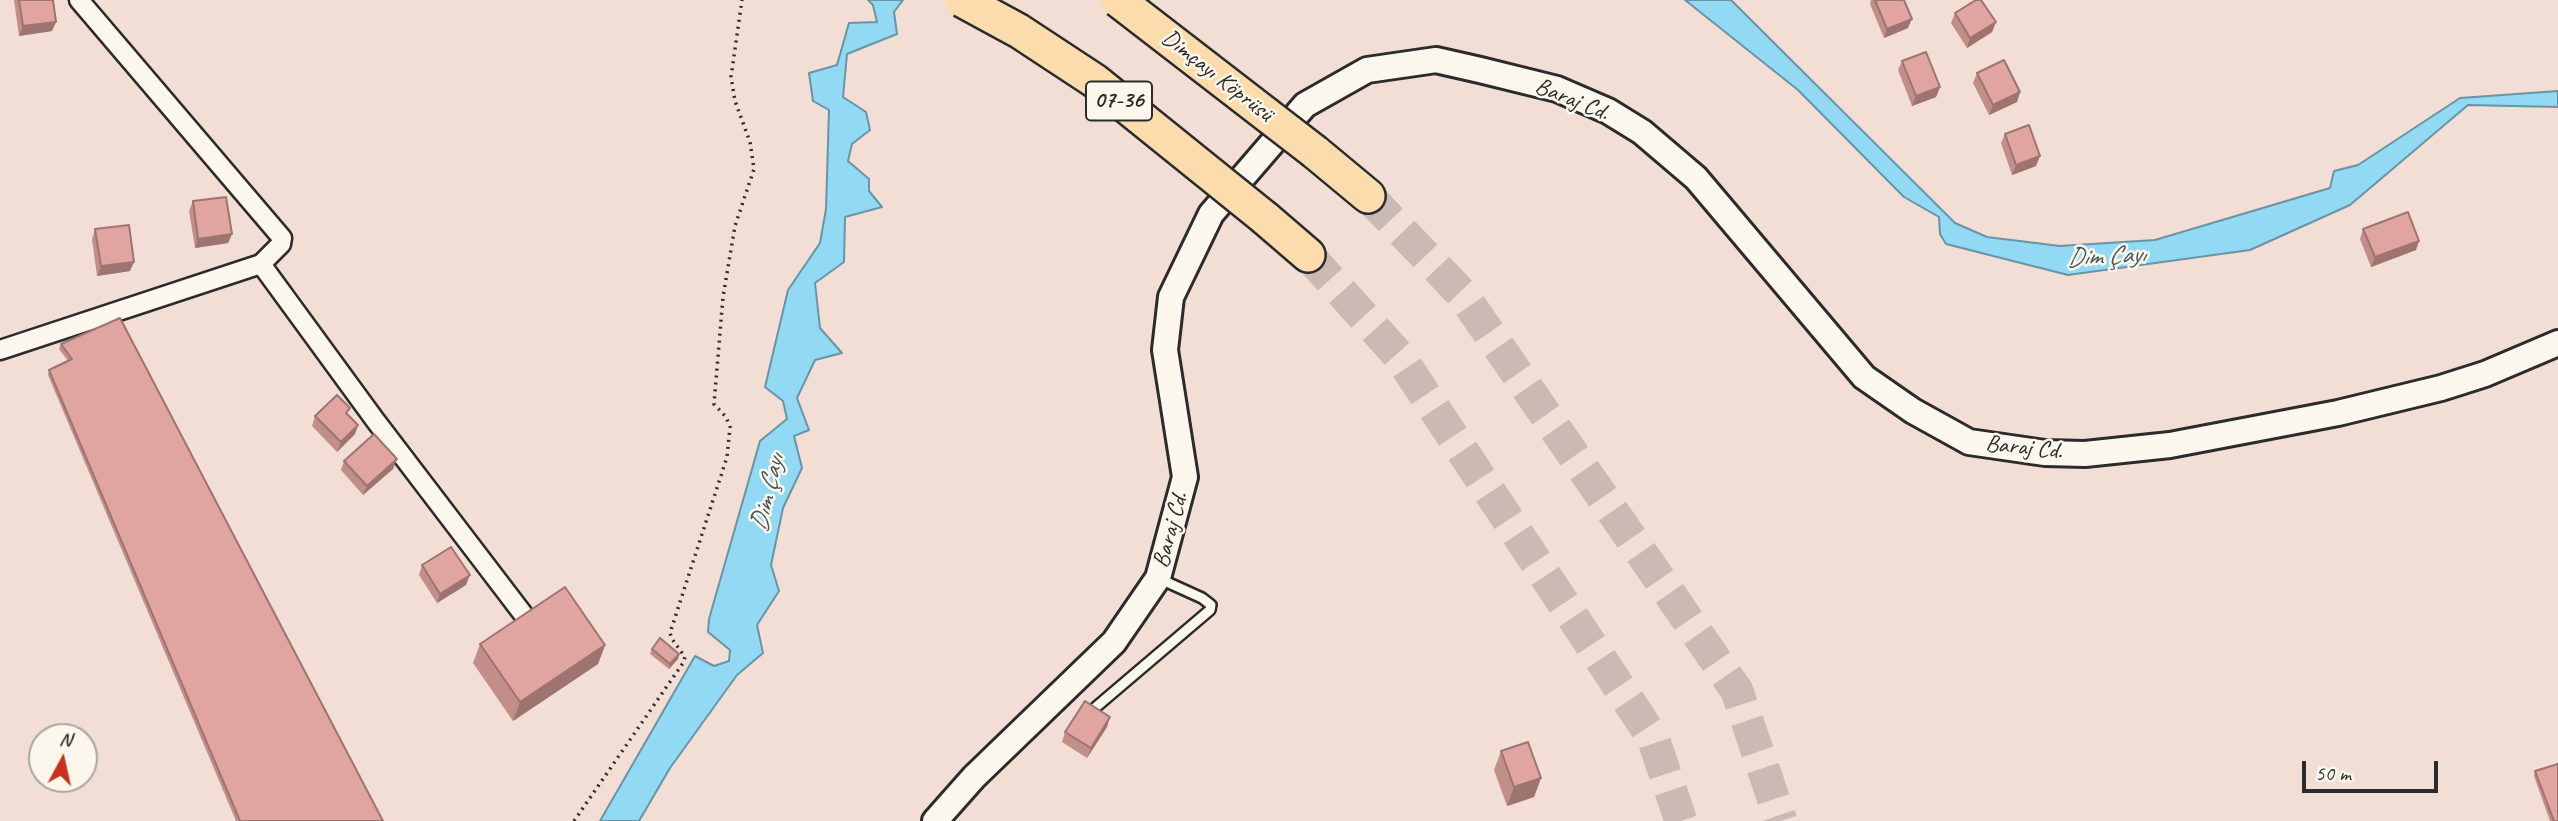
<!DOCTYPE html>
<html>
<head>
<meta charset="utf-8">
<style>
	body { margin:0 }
	#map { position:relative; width:2558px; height:821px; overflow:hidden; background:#f3ded5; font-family:Caveat,sans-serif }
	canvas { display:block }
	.north { position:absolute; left:28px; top:723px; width:70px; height:70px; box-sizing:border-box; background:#fbf7ec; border:2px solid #a8a59f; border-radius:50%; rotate:8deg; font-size:19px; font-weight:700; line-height:28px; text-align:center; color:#2b2b2b }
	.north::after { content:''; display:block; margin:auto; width:24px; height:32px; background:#c8321e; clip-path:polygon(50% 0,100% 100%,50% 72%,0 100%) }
	.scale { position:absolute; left:2302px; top:761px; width:136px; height:32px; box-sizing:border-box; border:4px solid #2b2b2b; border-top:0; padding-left:9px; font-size:21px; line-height:24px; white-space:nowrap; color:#2b2b2b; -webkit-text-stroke:5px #fbf7ec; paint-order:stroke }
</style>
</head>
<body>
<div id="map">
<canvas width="2558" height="821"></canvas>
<div class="north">N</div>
<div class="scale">50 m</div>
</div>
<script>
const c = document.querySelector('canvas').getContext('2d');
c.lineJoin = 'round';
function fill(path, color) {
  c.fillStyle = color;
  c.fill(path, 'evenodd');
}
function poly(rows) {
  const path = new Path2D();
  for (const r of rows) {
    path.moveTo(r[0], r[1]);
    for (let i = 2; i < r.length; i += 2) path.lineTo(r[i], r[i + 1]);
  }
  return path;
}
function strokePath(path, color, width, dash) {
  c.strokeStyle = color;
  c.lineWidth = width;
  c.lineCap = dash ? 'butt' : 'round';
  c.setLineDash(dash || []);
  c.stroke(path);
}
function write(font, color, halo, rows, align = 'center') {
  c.font = font + ' Caveat,sans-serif';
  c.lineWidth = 5;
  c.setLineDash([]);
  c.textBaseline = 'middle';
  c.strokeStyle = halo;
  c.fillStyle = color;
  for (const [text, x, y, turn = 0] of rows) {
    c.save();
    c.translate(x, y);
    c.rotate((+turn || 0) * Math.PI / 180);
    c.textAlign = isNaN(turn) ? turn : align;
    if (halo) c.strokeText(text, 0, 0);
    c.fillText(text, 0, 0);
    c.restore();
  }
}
const water = poly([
	[868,0,903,0,894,12,897,34,847,54,843,97,866,112,870,130,852,144,848,161,869,179,869,191,882,207,845,217,844,262,815,283,820,328,842,353,815,360,797,398,809,430,794,436,802,468,783,508,771,565,779,591,757,625,763,653,737,675,670,768,639,821,600,821,695,656,714,666,729,661,730,650,708,632,709,619,760,441,787,419,783,401,765,387,788,290,820,243,826,209,829,110,813,101,809,73,837,65,849,23,877,22,873,5,868,0],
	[1685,0,1731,0,1955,223,1987,237,2060,246,2155,240,2330,188,2334,171,2358,165,2460,98,2558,91,2558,107,2468,105,2350,205,2250,250,2068,275,1946,244,1940,234,1939,217,1904,197,1798,90,1685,0]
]);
fill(water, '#92daf4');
strokePath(water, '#6994a4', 2);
strokePath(poly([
	[1368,196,1462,294,1737,691,1781,821],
	[1308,255,1400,357,1653,738,1681,821]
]), '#cbbab3', 33, [33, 17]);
const lane = poly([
	[1096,707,1210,610,1211,605,1202,598,1160,579]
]);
const street = poly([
	[261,264,375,420,523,614],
	[0,350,261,264,281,244,282,238,79,0]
]);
const secondary = poly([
	[935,821,974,777,1114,642,1158,578,1185,477,1165,350,1171,297,1211,214,1305,105,1367,70,1436,60,1480,70,1557,89,1608,111,1642,132,1696,178,1864,377,1913,411,1969,442,2045,453,2085,454,2170,445,2338,413,2441,388,2485,374,2558,343]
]);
const highway = poly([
	[1315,152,1368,196],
	[1265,218,1308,255]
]);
strokePath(lane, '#2b2b2b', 14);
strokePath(street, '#2b2b2b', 23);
strokePath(secondary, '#2b2b2b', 30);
strokePath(highway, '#2b2b2b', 38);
strokePath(poly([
	[574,821,683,663,685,657,672,639,670,633,727,457,730,427,726,417,714,404,723,297,735,226,754,169,750,142,735,101,731,77,742,0]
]), '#2b2b2b', 3.5, [2, 5]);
strokePath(lane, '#fbf7ec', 9);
strokePath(street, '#fbf7ec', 18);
strokePath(secondary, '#fbf7ec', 24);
strokePath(highway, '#fcdcac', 33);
const highwayBridge = poly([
	[962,0,1019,31,1095,81,1265,218],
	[1118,0,1315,152]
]);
strokePath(highwayBridge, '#2b2b2b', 38, []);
strokePath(highwayBridge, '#fcdcac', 33);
fill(poly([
	[14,0,53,0,52,31,19,36],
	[1871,0,1904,0,1908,28,1884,38,1870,4],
	[1955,13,1996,22,1992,32,1967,48,1951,23],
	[1902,61,1940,87,1936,97,1912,106,1898,70],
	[1977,73,2020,92,2017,102,1989,115,1973,83],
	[2005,134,2036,166,2012,175,2001,143],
	[193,201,232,234,228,243,195,248,189,211],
	[95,229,130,271,97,276,92,239],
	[2363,229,2416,250,2371,267,2360,239],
	[61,344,383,821,236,821,48,375,49,370,68,361,59,349],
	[348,415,358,425,355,434,337,452,312,426,315,416],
	[344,461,393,469,363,495,341,470],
	[422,565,466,585,437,603,419,575],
	[480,644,605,645,598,664,513,721,473,663],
	[652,649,679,654,678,659,669,669,650,654],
	[1107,727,1087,758,1062,742,1065,732],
	[1501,751,1541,778,1534,797,1507,806,1494,770],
	[2535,771,2558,821,2550,821,2534,776]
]), '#c18e8a');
fill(poly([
	[1912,19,1908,28,1884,38,1887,29],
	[56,22,52,31,19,36,23,26],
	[1996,22,1992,32,1967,48,1970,38],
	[1940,87,1936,97,1912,106,1916,96],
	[2020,92,2017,102,1989,115,1993,105],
	[2040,156,2036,166,2012,175,2016,165],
	[232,234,228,243,195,248,198,239],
	[2419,241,2416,250,2371,267,2375,257],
	[134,262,130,271,97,276,101,266],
	[358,425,355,434,337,452,341,442],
	[397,459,393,469,363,495,367,486],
	[470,575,466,585,437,603,440,594],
	[605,645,598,664,513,721,520,702],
	[679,654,678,659,669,669,670,664],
	[1110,717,1107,727,1087,758,1091,748],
	[1541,778,1534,797,1507,806,1514,787]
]), '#9d7470');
const building = poly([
	[19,0,53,0,56,22,23,26,19,0],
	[1875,0,1904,0,1912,19,1887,29,1875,0],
	[1976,0,1981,0,1996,22,1970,38,1955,13,1976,0],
	[1926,52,1940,87,1916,96,1902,61,1926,52],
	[2004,60,2020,92,1993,105,1977,73,2004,60],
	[2029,125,2040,156,2016,165,2005,134,2029,125],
	[226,197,232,234,198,239,193,201,226,197],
	[2408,212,2419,241,2375,257,2363,229,2408,212],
	[129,225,134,262,101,266,95,229,129,225],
	[120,318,383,821,240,821,49,370,72,359,61,344,120,318],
	[337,395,350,408,346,413,358,425,341,442,315,416,337,395],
	[374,434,397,459,367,486,344,461,374,434],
	[451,547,470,575,440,594,422,565,451,547],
	[565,587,605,645,520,702,480,644,565,587],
	[660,638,679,654,670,664,652,649,660,638],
	[1085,701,1110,717,1091,748,1065,732,1085,701],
	[1528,742,1541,778,1514,787,1501,751,1528,742],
	[2558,764,2558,821,2554,821,2535,771,2558,764]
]);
fill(building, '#e0a5a0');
strokePath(building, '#9d7470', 2);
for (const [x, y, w] of [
	[1119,101,66]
]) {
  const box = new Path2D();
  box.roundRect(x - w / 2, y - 19.5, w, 39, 5);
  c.fillStyle = '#fbf7ec';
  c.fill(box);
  strokePath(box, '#2b2b2b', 2);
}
write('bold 23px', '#2b2b2b', null, [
	["07-36",1119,101]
]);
write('24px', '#2b2b2b', '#fbf7ec', [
	["Dimçayı Köprüsü",1217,76,38],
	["Baraj Cd.",1572,100,22],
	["Baraj Cd.",2024,448,6],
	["Baraj Cd.",1171,530,-75]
]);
write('italic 26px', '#45575d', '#fbf7ec', [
	["Dim Çayı",2106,257,-3],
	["Dim Çayı",768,493,-77]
]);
</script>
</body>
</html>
